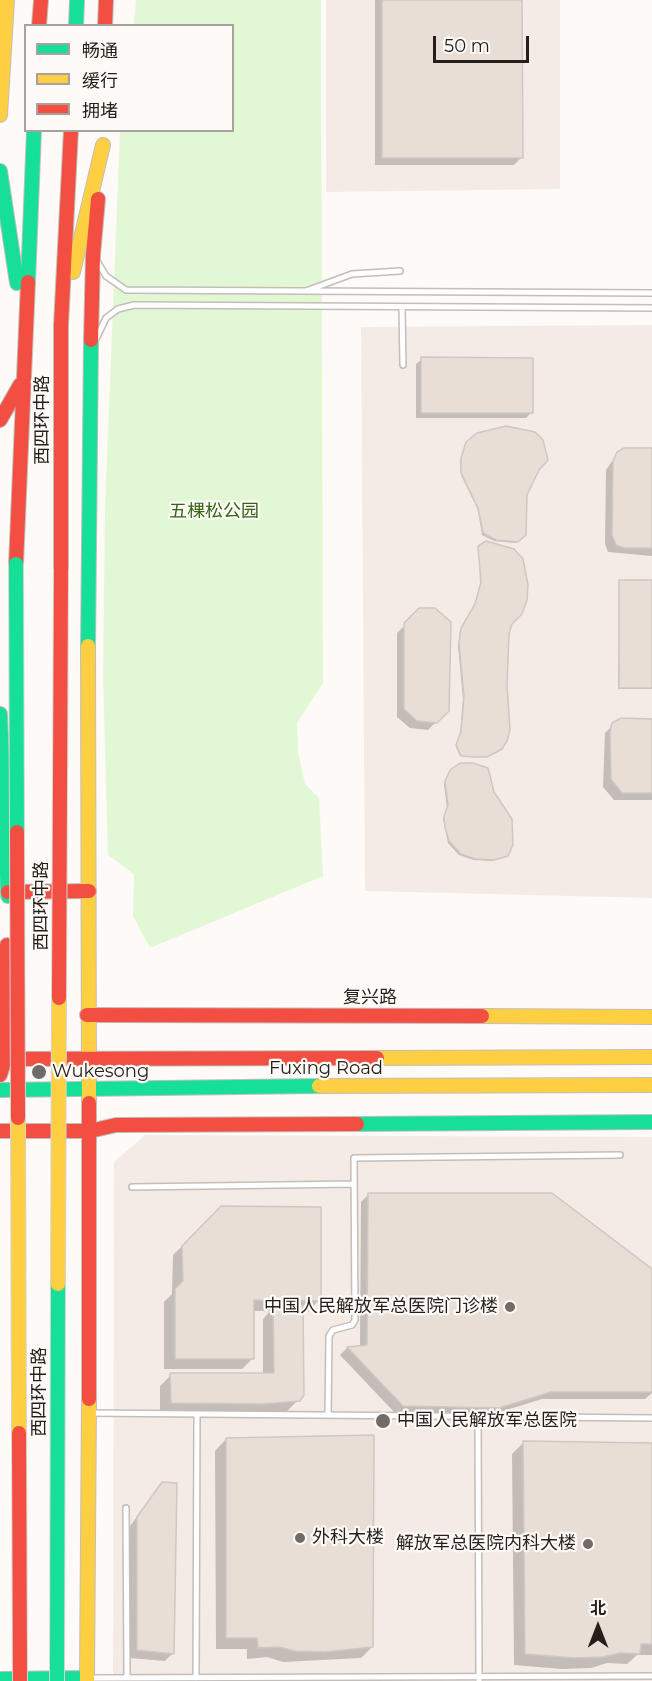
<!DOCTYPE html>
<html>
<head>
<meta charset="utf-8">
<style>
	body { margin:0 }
	#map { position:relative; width:652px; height:1681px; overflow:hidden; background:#fdfaf8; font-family:Montserrat,"Noto Sans SC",sans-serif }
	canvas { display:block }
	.legend { position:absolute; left:24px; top:24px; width:210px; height:108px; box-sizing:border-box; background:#fefaf7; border:2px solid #a7a29e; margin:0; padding:8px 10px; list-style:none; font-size:18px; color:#251e19 }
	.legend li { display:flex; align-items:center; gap:12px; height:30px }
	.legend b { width:30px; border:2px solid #a7a29e }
	.north { position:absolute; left:568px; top:1597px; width:60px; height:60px; -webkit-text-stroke:4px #fefaf7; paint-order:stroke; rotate:0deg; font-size:16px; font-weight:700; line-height:24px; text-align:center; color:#251e19 }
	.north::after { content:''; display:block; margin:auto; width:21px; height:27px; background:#251e19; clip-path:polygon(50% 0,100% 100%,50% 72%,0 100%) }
	.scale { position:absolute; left:433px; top:36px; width:96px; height:27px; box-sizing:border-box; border:3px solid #251e19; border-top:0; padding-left:8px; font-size:18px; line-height:21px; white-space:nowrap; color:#251e19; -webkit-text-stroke:4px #fefaf7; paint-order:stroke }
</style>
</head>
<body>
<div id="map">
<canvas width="652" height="1681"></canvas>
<ul class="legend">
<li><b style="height:8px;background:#16e098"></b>畅通</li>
<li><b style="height:8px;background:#ffcf43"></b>缓行</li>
<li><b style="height:8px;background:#f24e42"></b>拥堵</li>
</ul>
<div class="north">北</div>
<div class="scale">50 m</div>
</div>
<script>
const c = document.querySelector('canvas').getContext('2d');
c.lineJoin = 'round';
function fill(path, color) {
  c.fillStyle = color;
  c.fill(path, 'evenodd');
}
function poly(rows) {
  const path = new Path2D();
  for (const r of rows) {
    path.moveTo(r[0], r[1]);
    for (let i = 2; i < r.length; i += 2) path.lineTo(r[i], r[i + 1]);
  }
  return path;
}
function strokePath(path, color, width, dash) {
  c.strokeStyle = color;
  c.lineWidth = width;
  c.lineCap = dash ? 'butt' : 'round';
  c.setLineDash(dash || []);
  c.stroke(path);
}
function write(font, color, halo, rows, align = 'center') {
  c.font = font + ' Montserrat,"Noto Sans SC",sans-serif';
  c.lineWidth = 4.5;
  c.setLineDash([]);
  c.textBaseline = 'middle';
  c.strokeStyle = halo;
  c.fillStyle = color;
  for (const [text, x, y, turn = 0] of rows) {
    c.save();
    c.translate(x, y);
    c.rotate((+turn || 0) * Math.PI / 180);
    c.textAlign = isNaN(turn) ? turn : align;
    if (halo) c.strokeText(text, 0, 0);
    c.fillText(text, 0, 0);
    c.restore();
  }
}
fill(poly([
	[326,0,560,0,560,189,326,192],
	[652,325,652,898,365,891,361,327],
	[145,1135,652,1137,652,1681,113,1681,114,1162]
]), '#f5ebe5');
fill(poly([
	[136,0,321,0,323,683,297,723,298,752,305,784,319,798,323,876,150,948,133,916,134,874,108,855,103,675,105,509,120,131,232,130,232,26,134,25]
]), '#e2f8d4');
fill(poly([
	[375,0,521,0,522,157,514,165,375,165],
	[422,359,531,413,526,418,416,418,416,364],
	[465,446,526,495,525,534,515,543,494,541,482,535,478,510,461,475,460,461],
	[652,450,652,556,608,552,605,544,606,470,618,453],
	[479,547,511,624,507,633,498,750,484,757,460,756,456,747,460,733,463,699,458,646,460,630,474,607,480,584],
	[620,582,652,582,652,689,618,689],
	[420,610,447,711,428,730,410,728,397,717,397,633],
	[652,720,652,800,614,800,603,787,605,733,613,725],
	[451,771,492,793,505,857,492,861,474,860,459,855,448,843,443,819,447,808,444,784],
	[369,1194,652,1271,652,1393,645,1399,542,1399,490,1415,395,1413,340,1355,347,1348,360,1347,361,1202],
	[221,1208,319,1300,308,1312,302,1312,297,1401,285,1413,160,1413,160,1386,171,1375,263,1375,263,1319,270,1311,252,1311,253,1358,242,1369,164,1369,164,1302,172,1294,173,1255],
	[226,1439,372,1647,361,1658,283,1662,267,1657,247,1659,247,1649,216,1649,215,1451],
	[523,1443,652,1445,652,1655,637,1655,627,1664,607,1663,591,1668,562,1669,514,1665,512,1454],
	[162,1484,173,1653,165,1661,130,1658,130,1526]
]), '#0003');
const building = poly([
	[382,0,522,0,523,158,382,158,382,0],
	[421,357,533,358,533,413,421,413,421,357],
	[506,426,535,432,543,440,548,460,539,470,527,495,526,535,518,542,496,540,483,533,478,508,461,473,461,458,466,442,477,433,506,426],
	[624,448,652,448,652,548,625,548,616,545,612,535,613,461,617,452,624,448],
	[486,541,514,549,523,559,528,585,527,600,522,614,512,624,509,634,507,684,510,730,507,741,502,749,487,757,474,757,461,756,456,745,461,731,464,697,459,643,461,628,475,604,481,582,478,546,486,541],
	[619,580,652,580,652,688,619,688,619,580],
	[419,608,435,608,451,622,449,711,437,723,417,721,404,709,404,623,419,608],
	[621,718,652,719,652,793,622,793,611,779,610,732,612,723,621,718],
	[460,763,473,763,488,768,494,792,512,819,513,845,508,856,494,860,476,859,461,854,449,841,445,827,444,816,448,805,445,781,450,770,460,763],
	[368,1193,552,1193,652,1269,652,1392,551,1392,499,1408,403,1406,347,1347,367,1345,368,1193],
	[221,1206,321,1207,321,1301,254,1300,254,1359,175,1359,175,1289,183,1281,182,1246,221,1206],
	[303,1305,304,1395,300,1401,263,1404,171,1403,170,1373,274,1373,273,1306,303,1305],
	[374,1435,373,1647,324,1652,295,1651,279,1647,258,1648,257,1638,226,1638,226,1438,374,1435],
	[523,1441,652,1443,652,1644,641,1644,640,1654,620,1653,603,1657,574,1658,525,1654,523,1441],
	[162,1482,177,1483,174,1654,137,1650,137,1517,162,1482]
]);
fill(building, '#e9ded6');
strokePath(building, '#cdc8c5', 1.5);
const lane = poly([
	[97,261,106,276,126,290,652,293],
	[306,291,352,274,400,271],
	[402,308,403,365],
	[97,337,106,318,118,309,134,305,652,308],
	[132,1187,354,1184],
	[90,1413,652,1418],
	[328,1415,329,1336,333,1330,352,1325,355,1320,354,1158,620,1155],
	[478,1416,479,1681],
	[126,1508,127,1678],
	[90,1678,652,1676],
	[196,1678,197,1414]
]);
const fast = poly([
	[76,26,77,0],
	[0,171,17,283],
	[28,282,34,130],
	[88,646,91,340],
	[0,714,8,896],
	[0,1090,319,1086],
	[357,1124,652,1122],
	[0,1679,87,1678]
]);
const slow = poly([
	[0,115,7,0],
	[73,272,103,145],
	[88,646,89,1103],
	[482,1016,652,1017],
	[377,1058,652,1057],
	[319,1086,652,1085],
	[87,1681,89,1399]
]);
const jam = poly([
	[39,26,41,0],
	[105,26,106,0],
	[91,340,93,255,98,199],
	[0,420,20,385],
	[16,564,28,282],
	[61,569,61,325,71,130],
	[8,892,89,891],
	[87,1015,482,1016],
	[0,1059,377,1058],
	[0,1075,5,1059,7,945],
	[0,1131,90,1131,116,1125,357,1124],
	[89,1399,89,1103]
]);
strokePath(lane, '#c2beba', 8);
strokePath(fast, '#c2beba', 16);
strokePath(slow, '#c2beba', 16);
strokePath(jam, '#c2beba', 16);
strokePath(lane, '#fffefe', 5);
strokePath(fast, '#16e098', 14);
strokePath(slow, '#ffcf43', 14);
strokePath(jam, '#f24e42', 14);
const fastBridge = poly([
	[16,564,17,832],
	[57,1681,58,1284]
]);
const slowBridge = poly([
	[18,1118,19,1433],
	[58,1284,59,998]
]);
const jamBridge = poly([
	[17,832,18,1118],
	[59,998,61,569],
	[19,1433,20,1681]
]);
strokePath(fastBridge, '#d7d5d3', 16, []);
strokePath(slowBridge, '#d7d5d3', 16, []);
strokePath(jamBridge, '#d7d5d3', 16, []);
strokePath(fastBridge, '#16e098', 14);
strokePath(slowBridge, '#ffcf43', 14);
strokePath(jamBridge, '#f24e42', 14);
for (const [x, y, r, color] of [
	[39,1072,8,"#716b67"],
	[510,1307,6,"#716b67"],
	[383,1421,8,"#716b67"],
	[300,1538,6,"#716b67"],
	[588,1544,6,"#716b67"]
]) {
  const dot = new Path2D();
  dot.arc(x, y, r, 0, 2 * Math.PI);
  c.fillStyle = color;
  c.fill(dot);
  strokePath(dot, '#fefaf7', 2);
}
write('18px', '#251e19', '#fefaf7', [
	["西四环中路",43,420,-90],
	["西四环中路",42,906,-90],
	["复兴路",370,998],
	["Fuxing Road",326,1069],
	["西四环中路",40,1392,-90]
]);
write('18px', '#356611', '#fefaf7', [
	["五棵松公园",214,512]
]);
write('18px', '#251e19', '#fefaf7', [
	["Wukesong",52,1072],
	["中国人民解放军总医院门诊楼",498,1307,"right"],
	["中国人民解放军总医院",397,1421],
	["外科大楼",312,1538],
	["解放军总医院内科大楼",576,1544,"right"]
], 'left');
</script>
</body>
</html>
